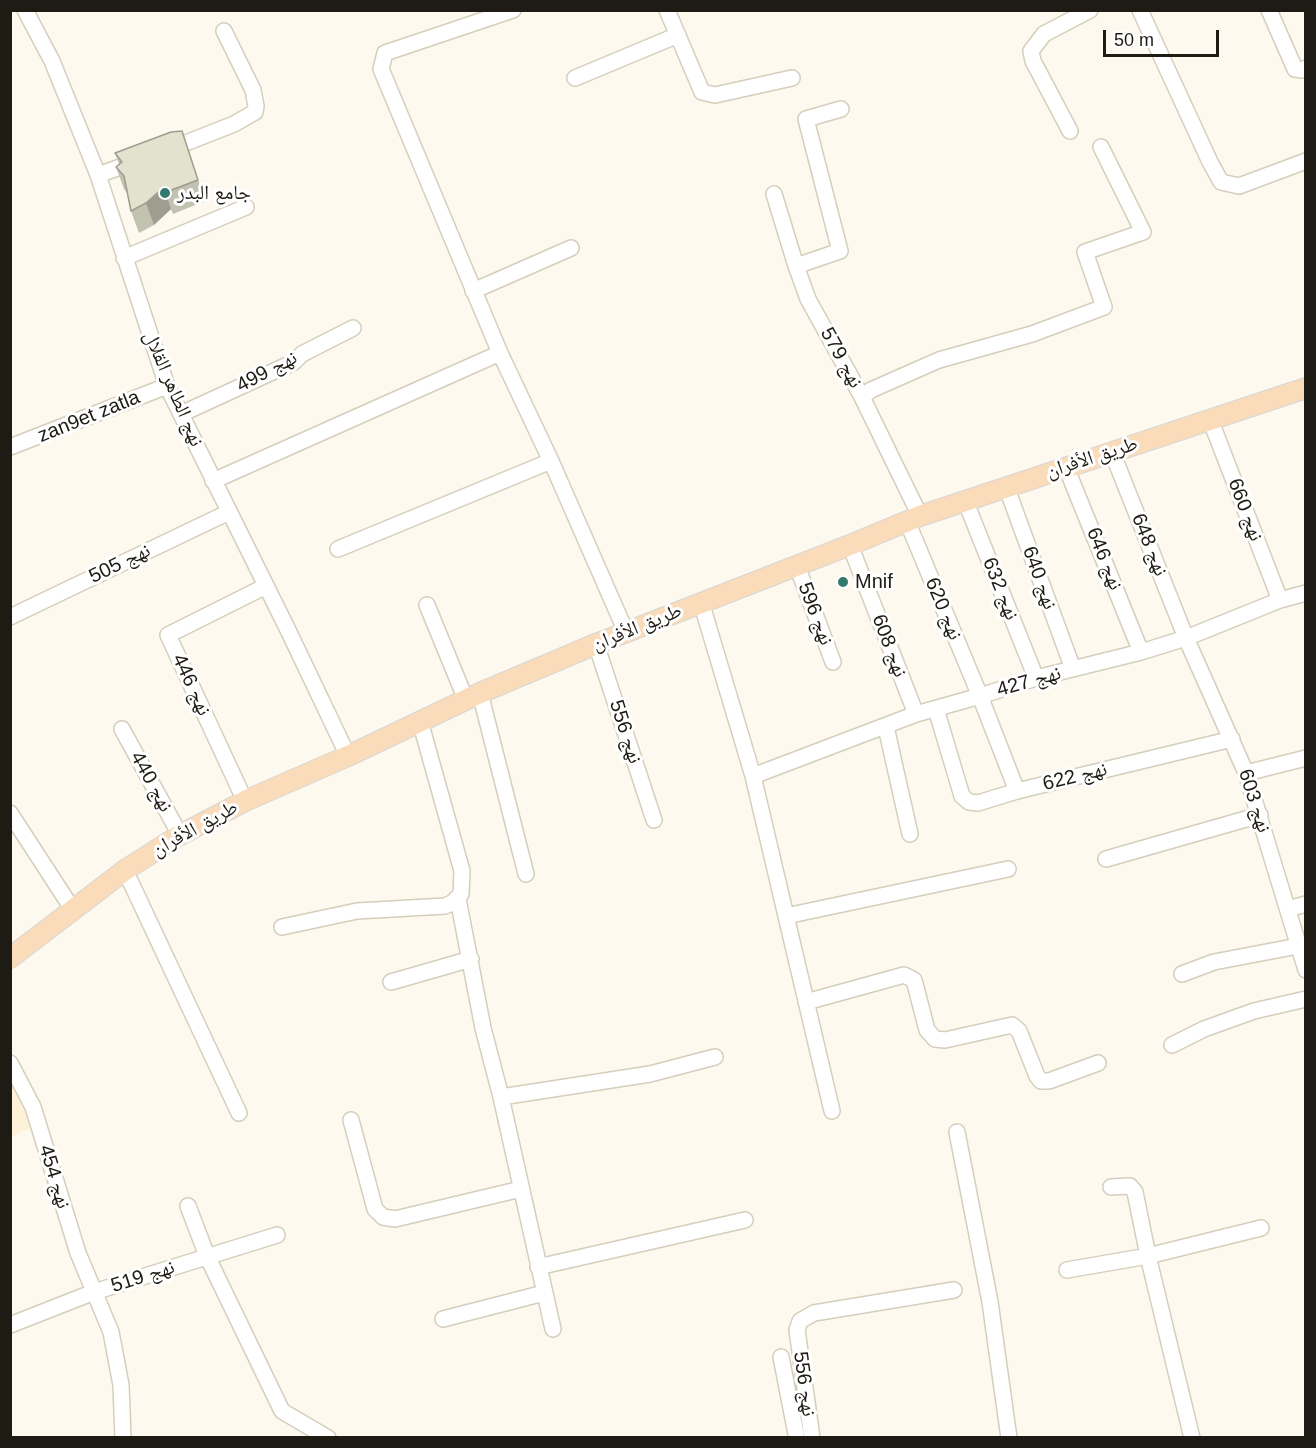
<!DOCTYPE html>
<html>
<head>
<meta charset="utf-8">
<style>
	body { margin:0 }
	#map { position:relative; width:1316px; height:1448px; overflow:hidden; background:#fef9ee; font-family:Helvetica,sans-serif }
	canvas { display:block }
	.frame { position:absolute; inset:0; border:12px solid #1d1b14; pointer-events:none }
	.scale { position:absolute; left:1103px; top:30px; width:116px; height:27px; box-sizing:border-box; border:3px solid #1d1b14; border-top:0; padding-left:8px; font-size:18px; line-height:21px; white-space:nowrap; color:#1d1b14; -webkit-text-stroke:4px #fff; paint-order:stroke }
</style>
</head>
<body>
<div id="map">
<canvas width="1316" height="1448"></canvas>
<div class="frame"></div>
<div class="scale">50 m</div>
</div>
<script>
const c = document.querySelector('canvas').getContext('2d');
c.lineJoin = 'round';
function fill(path, color) {
  c.fillStyle = color;
  c.fill(path, 'evenodd');
}
function poly(rows) {
  const path = new Path2D();
  for (const r of rows) {
    path.moveTo(r[0], r[1]);
    for (let i = 2; i < r.length; i += 2) path.lineTo(r[i], r[i + 1]);
  }
  return path;
}
function strokePath(path, color, width, dash) {
  c.strokeStyle = color;
  c.lineWidth = width;
  c.lineCap = dash ? 'butt' : 'round';
  c.setLineDash(dash || []);
  c.stroke(path);
}
function write(font, color, halo, rows, align = 'center') {
  c.font = font + ' Helvetica,"Noto Naskh Arabic",sans-serif';
  c.lineWidth = 6;
  c.setLineDash([]);
  c.textBaseline = 'middle';
  c.strokeStyle = halo;
  c.fillStyle = color;
  for (const [text, x, y, turn = 0] of rows) {
    c.save();
    c.translate(x, y);
    c.rotate((+turn || 0) * Math.PI / 180);
    c.textAlign = isNaN(turn) ? turn : align;
    if (halo) c.strokeText(text, 0, 0);
    c.fillText(text, 0, 0);
    c.restore();
  }
}
fill(poly([
	[10,1081,32,1127,11,1137,10,1137]
]), '#fdf2d8');
const minor = poly([
	[25,10,52,61,98,175,167,386,288,630,348,756],
	[513,10,385,53,381,69,500,353,551,461,626,632],
	[667,10,702,92,715,95,792,78],
	[1140,10,1210,162,1221,182,1239,186,1306,161],
	[1269,10,1295,69,1302,70,1306,68],
	[575,78,678,35],
	[1070,131,1033,61,1031,51,1044,34,1090,10],
	[168,150,234,124,255,112,256,106,253,90,224,31],
	[98,175,134,162],
	[774,194,796,266,808,299,862,397,920,516],
	[124,258,246,207],
	[796,266,840,251,806,119,841,109],
	[473,291,571,248],
	[862,397,871,390,939,360,1032,334,1104,307,1085,252,1143,232,1101,147],
	[181,414,294,362,302,354,353,328],
	[1210,419,1280,600],
	[10,447,167,386],
	[1112,452,1186,638,1246,773,1306,970],
	[1066,467,1141,652],
	[213,481,500,353],
	[1006,486,1073,669],
	[965,500,1036,678],
	[907,521,980,696,1017,791,1232,739],
	[850,545,916,714],
	[338,549,551,461],
	[797,566,833,662],
	[701,602,753,776,832,1111],
	[427,605,466,700],
	[10,617,229,512],
	[596,644,654,820],
	[480,693,526,874],
	[936,709,962,796,969,802,978,803,1017,791],
	[886,727,910,834],
	[122,729,180,835],
	[1246,773,1306,758],
	[753,776,916,714,980,696,1036,678,1141,652,1186,638,1280,600,1306,593],
	[245,801,168,635,266,586],
	[10,813,73,910],
	[1106,859,1260,815],
	[125,870,239,1113],
	[458,899,483,1028,501,1097,553,1329],
	[1288,909,1306,904],
	[786,916,1008,869],
	[282,927,357,911,445,906,452,903,461,894,462,871,420,721],
	[1182,974,1214,962,1298,946],
	[391,982,471,959],
	[806,1002,904,975,914,980,927,1030,935,1039,945,1040,1012,1025,1019,1031,1037,1076,1041,1081,1049,1081,1098,1063],
	[1172,1045,1204,1029,1254,1011,1306,999],
	[10,1063,33,1107,78,1253,111,1332,121,1385,123,1438],
	[501,1097,650,1074,715,1057],
	[351,1120,375,1209,383,1217,395,1219,521,1189],
	[957,1132,990,1302,1009,1438],
	[1111,1187,1130,1186,1135,1192,1148,1256,1192,1438],
	[188,1206,207,1256,282,1411,328,1438],
	[538,1267,745,1220],
	[1067,1270,1148,1256,1261,1228],
	[443,1319,544,1293],
	[10,1325,94,1292,277,1235],
	[781,1357,796,1434],
	[812,1438,797,1330,800,1321,814,1313,954,1290]
]);
const major = poly([
	[10,958,125,870,180,835,245,801,348,756,480,693,596,644,850,545,920,516,1306,388]
]);
strokePath(minor, '#d6cebc', 18);
strokePath(major, '#d6d6d5', 22);
strokePath(minor, '#fff', 15);
strokePath(major, '#fadcbb', 20);
fill(poly([
	[189,152,205,201,173,214,171,209,154,225,139,233,131,211,127,193,124,189,116,167,119,164,115,153]
]), '#c2c2b1');
fill(poly([
	[164,187,171,209,154,225,146,203]
]), '#9e9e90');
const building = poly([
	[182,131,198,180,166,192,164,187,146,203,131,211,124,176,116,167,122,162,115,153,171,132,182,131]
]);
fill(building, '#e2e2ce');
strokePath(building, '#9e9e90', 1.5);
for (const [x, y, r, color] of [
	[165,193,6,"#34796d"],
	[843,582,6,"#34796d"]
]) {
  const dot = new Path2D();
  dot.arc(x, y, r, 0, 2 * Math.PI);
  c.fillStyle = color;
  c.fill(dot);
  strokePath(dot, '#fff', 2);
}
write('20px', '#1d1b14', '#fff', [
	["جامع البدر",177,193],
	["Mnif",855,582]
], 'left');
write('20px', '#1d1b14', '#fff', [
	["نهج 579",841,358,61],
	["نهج 499",267,372,-28],
	["نهج الطاهر القلال",173,389,67],
	["zan9et zatla",89,417,-22],
	["طريق الأفران",1092,458,-18],
	["نهج 660",1245,510,69],
	["نهج 648",1149,545,68],
	["نهج 646",1104,559,68],
	["نهج 505",120,564,-26],
	["نهج 640",1039,578,70],
	["نهج 632",1000,589,68],
	["نهج 620",943,609,67],
	["نهج 596",815,614,69],
	["طريق الأفران",637,628,-22],
	["نهج 608",889,646,69],
	["نهج 427",1029,682,-16],
	["نهج 446",191,685,65],
	["نهج 556",625,732,72],
	["نهج 622",1075,777,-14],
	["نهج 440",151,782,61],
	["نهج 603",1254,801,72],
	["طريق الأفران",195,829,-29],
	["نهج 454",54,1177,73],
	["نهج 519",143,1277,-18],
	["نهج 556",804,1384,82]
]);
</script>
</body>
</html>
